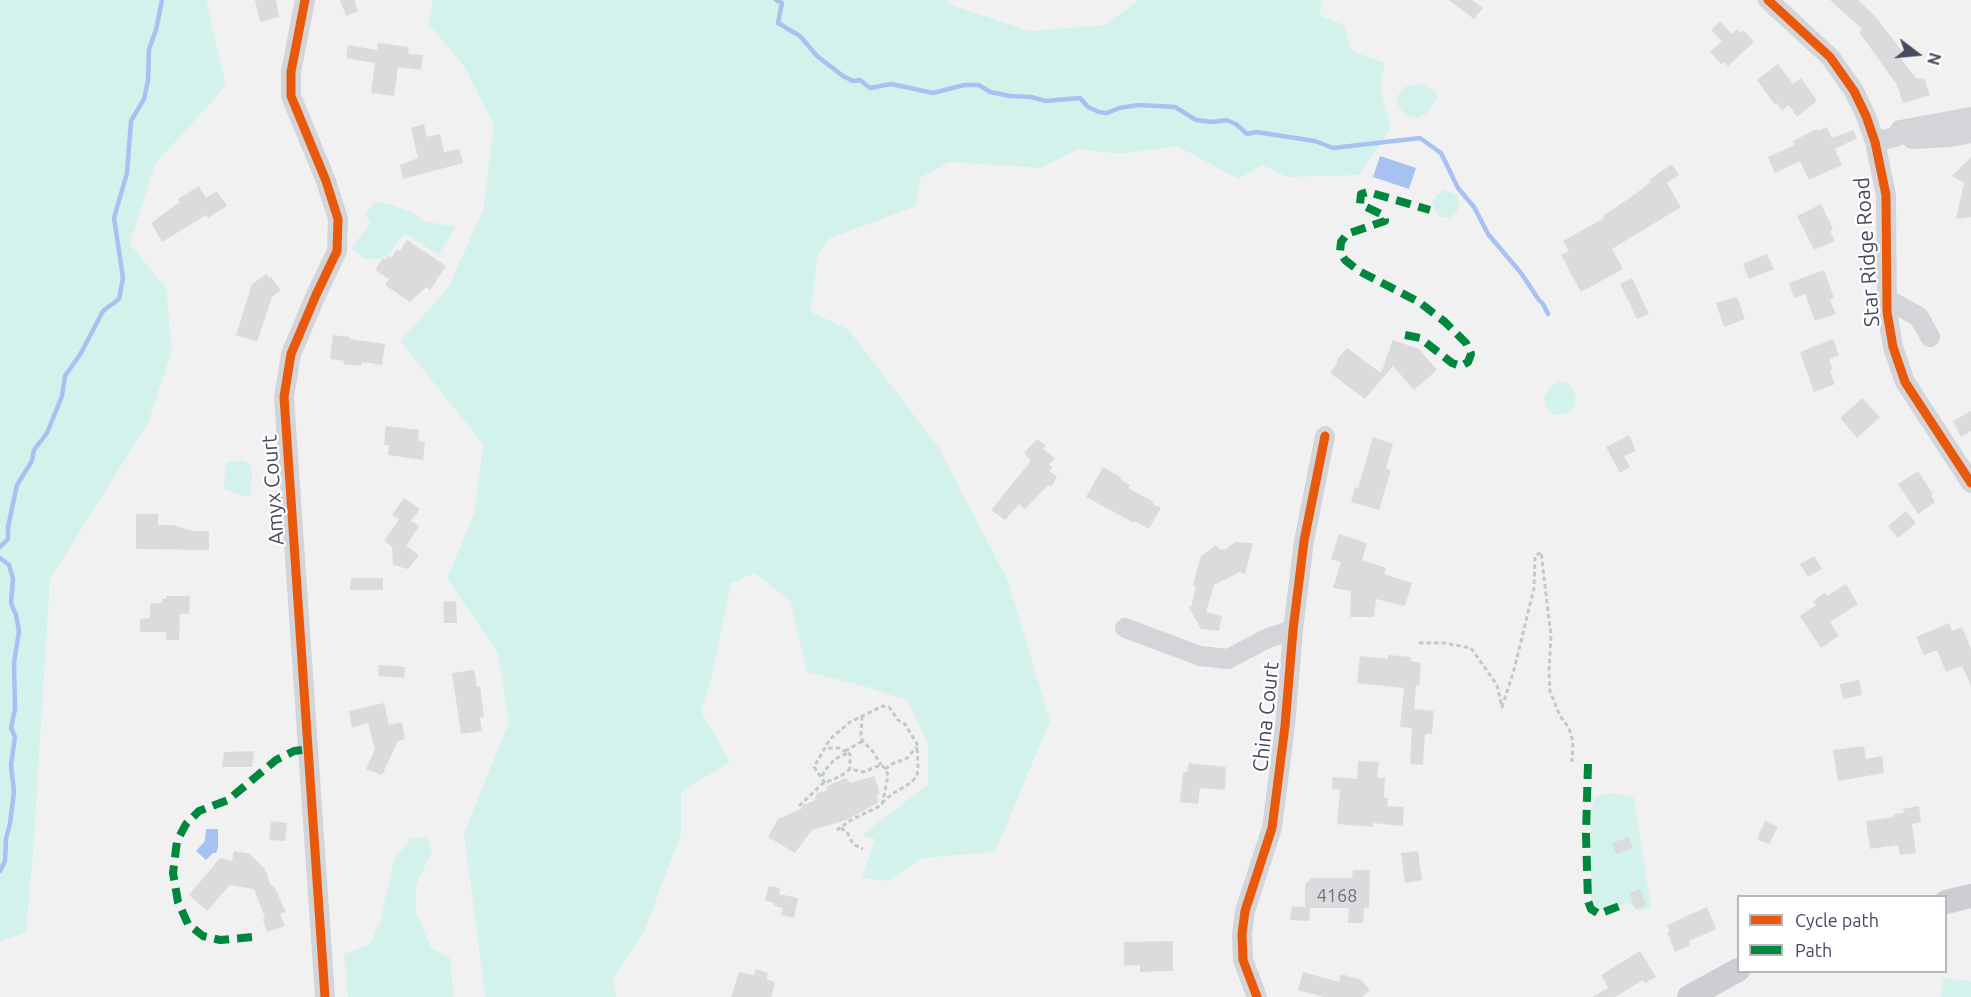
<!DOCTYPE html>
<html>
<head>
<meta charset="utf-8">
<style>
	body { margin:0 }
	#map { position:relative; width:1971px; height:997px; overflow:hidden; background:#f2f1f1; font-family:Ubuntu,sans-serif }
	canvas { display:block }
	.legend { position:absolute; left:1737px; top:895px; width:210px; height:78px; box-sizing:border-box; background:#fff; border:2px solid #b5b6bf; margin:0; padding:8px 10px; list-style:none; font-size:18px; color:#47495f }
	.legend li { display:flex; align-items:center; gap:12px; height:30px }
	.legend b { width:30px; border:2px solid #b5b6bf }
	.north { position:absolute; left:1887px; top:24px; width:60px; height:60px; -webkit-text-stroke:4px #fff; paint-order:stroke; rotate:106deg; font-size:16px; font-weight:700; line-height:24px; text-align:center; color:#47495f }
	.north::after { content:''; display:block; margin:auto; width:21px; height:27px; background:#47495f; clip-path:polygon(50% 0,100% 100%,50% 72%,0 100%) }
</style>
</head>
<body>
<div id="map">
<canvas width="1971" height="997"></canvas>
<ul class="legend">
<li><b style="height:8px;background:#e8590c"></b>Cycle path</li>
<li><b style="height:8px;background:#00873e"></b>Path</li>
</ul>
<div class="north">N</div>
</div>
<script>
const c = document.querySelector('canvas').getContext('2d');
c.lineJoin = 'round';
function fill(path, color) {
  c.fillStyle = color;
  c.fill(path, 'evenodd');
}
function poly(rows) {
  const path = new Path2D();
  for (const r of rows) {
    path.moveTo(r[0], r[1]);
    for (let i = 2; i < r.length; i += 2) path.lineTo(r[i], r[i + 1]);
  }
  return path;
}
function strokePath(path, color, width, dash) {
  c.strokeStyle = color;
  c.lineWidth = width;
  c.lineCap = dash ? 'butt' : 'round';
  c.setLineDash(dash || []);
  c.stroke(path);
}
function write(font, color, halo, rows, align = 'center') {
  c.font = font + ' Ubuntu,sans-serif';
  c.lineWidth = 4.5;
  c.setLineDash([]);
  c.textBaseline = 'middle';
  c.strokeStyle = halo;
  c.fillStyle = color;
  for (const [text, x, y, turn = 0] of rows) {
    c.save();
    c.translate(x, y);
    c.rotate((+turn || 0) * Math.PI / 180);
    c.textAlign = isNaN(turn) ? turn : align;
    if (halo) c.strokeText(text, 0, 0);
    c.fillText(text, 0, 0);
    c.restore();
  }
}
fill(poly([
	[0,0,206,0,226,86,155,164,130,244,166,288,172,350,148,423,50,579,33,853,26,932,0,942],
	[433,0,947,0,949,4,1029,31,1105,25,1139,0,1322,0,1320,16,1344,25,1352,51,1385,63,1380,87,1391,128,1359,175,1288,177,1262,165,1238,179,1177,146,1120,154,1078,149,1041,168,949,162,920,178,916,206,828,239,817,258,811,312,848,329,939,448,1008,581,1050,721,995,852,922,858,889,881,862,878,875,839,862,835,928,784,928,744,907,700,860,685,807,672,790,601,755,573,731,583,712,676,701,711,730,762,681,792,681,834,644,932,613,979,616,997,485,997,464,833,509,722,498,653,447,578,475,511,483,444,400,341,448,288,483,210,494,125,464,66,428,23],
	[1419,83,1427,85,1437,93,1437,100,1427,113,1419,118,1404,115,1396,101,1398,95,1405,87],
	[1444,189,1458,196,1459,205,1457,212,1450,218,1438,217,1432,201],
	[375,202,390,204,415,214,423,221,456,227,438,255,405,233,386,257,383,255,380,259,364,259,352,248,371,221,364,215],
	[1558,382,1569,384,1576,394,1574,407,1566,414,1554,415,1546,407,1544,398,1549,388],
	[242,460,251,465,252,471,251,495,248,497,224,489,226,462],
	[1613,793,1634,798,1651,907,1640,911,1627,903,1601,910,1591,901,1591,811,1595,797],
	[428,837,432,851,416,885,416,912,431,948,450,958,454,997,348,997,344,954,369,945,380,923,394,859,411,839],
	[1943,978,1971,981,1971,997,1941,997]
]), '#d4f2ec');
fill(poly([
	[1380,156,1416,168,1409,189,1373,177],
	[206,829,218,829,218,847,216,853,213,853,206,860,196,851,205,841]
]), '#a7c2f2');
strokePath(poly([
	[776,0,782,3,778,23,800,36,817,56,843,76,853,81,860,80,870,88,891,84,933,93,964,85,979,85,990,92,1010,96,1031,97,1046,101,1080,98,1088,107,1099,112,1107,113,1119,108,1139,105,1175,107,1196,120,1213,122,1226,120,1236,124,1247,134,1256,132,1315,141,1333,148,1420,138,1441,153,1458,188,1474,207,1488,234,1521,273,1539,300,1543,304,1548,314],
	[0,547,8,539,8,527,17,485,32,461,34,450,47,433,62,396,65,376,81,353,103,311,119,299,123,278,114,218,127,173,131,121,144,99,148,81,149,49,156,30,162,0],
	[0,558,9,565,13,579,11,603,16,615,19,631,14,663,15,709,11,728,15,737,11,765,14,792,10,823,6,839,5,861,0,871]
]), '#a7c2f2', 4.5);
fill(poly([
	[255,0,276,0,279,17,260,22],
	[340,0,354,0,358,11,346,16],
	[1449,0,1472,0,1483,8,1474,19],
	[1830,0,1858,0,1875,16,1902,51,1897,54,1917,79,1924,78,1930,95,1903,103,1897,85,1859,32,1862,29],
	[1720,21,1732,34,1737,29,1740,33,1743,30,1754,42,1728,66,1724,62,1721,64,1710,52,1722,41,1711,30],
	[378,43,409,47,408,54,423,55,421,70,398,67,394,96,371,93,375,63,346,58,348,45,377,50],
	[1778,64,1793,84,1801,78,1817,101,1797,117,1789,105,1782,111,1777,103,1775,105,1757,80],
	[424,124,427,137,440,134,444,152,459,149,463,163,403,179,400,165,418,158,411,128],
	[1827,127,1832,138,1853,130,1857,138,1835,149,1842,165,1809,180,1800,161,1775,173,1768,157,1795,145,1793,141,1817,129,1818,131],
	[1971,157,1971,217,1956,219,1964,183,1952,176],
	[1672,164,1679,175,1667,183,1681,207,1612,249,1623,269,1581,292,1561,255,1569,251,1563,241,1604,218,1603,216,1631,197,1651,182,1649,180],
	[199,186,206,198,217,191,227,206,208,218,206,215,162,242,151,223,180,202,178,199],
	[1821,204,1833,229,1830,231,1835,241,1814,250,1797,216],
	[407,240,446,266,430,290,426,287,410,302,385,285,389,279,375,270,383,258,386,260,388,256,391,258,397,249,400,251],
	[1767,254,1774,269,1749,279,1743,264],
	[1824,270,1834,298,1830,300,1836,314,1815,321,1805,294,1794,298,1789,283],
	[266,274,270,279,271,277,281,290,272,297,257,342,236,335,252,284],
	[1632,278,1649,314,1637,319,1620,284],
	[1737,297,1745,319,1724,327,1716,303],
	[333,335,350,337,350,339,385,344,382,365,362,362,361,366,343,364,344,361,330,359],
	[1833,339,1839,355,1829,359,1833,370,1830,371,1835,384,1814,392,1800,352],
	[1393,340,1419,349,1437,370,1414,390,1393,366,1365,399,1330,373,1338,362,1336,361,1347,348,1381,373],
	[1862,398,1880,417,1857,438,1840,418],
	[1971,411,1971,431,1961,437,1953,421],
	[386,426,419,430,418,441,425,442,423,460,388,455,389,445,384,445],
	[1629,435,1636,451,1624,456,1630,467,1620,473,1606,447],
	[1373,437,1393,444,1386,468,1391,470,1379,510,1351,502,1355,487,1358,488],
	[1037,439,1046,446,1043,449,1055,458,1049,465,1053,467,1049,471,1057,477,1051,487,1048,485,1025,509,1019,504,1005,520,991,510,1031,461,1024,453],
	[1103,467,1122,478,1121,480,1130,485,1128,488,1154,502,1153,504,1161,508,1149,529,1135,521,1134,523,1086,497],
	[1918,471,1933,494,1931,495,1935,502,1918,514,1898,484],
	[404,498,420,509,411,521,419,526,406,546,419,555,408,569,393,565,392,547,384,541,399,519,392,515],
	[1906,511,1916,523,1898,538,1888,526],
	[136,514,158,514,158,525,173,525,192,531,209,531,209,550,136,549],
	[1339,534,1367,543,1362,560,1386,568,1384,574,1412,583,1405,606,1376,599,1374,617,1350,617,1351,591,1333,588,1341,562,1331,559],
	[1235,542,1253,543,1245,574,1240,572,1214,585,1206,612,1222,616,1219,631,1201,629,1188,606,1191,607,1196,587,1193,585,1201,556,1216,545,1221,550,1226,549],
	[1814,556,1822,569,1808,577,1800,564],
	[351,578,383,578,383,590,350,590],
	[1846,584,1858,604,1830,622,1839,636,1821,648,1800,616,1816,605,1813,601,1825,593,1827,596],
	[166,596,190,596,189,614,180,614,179,640,166,640,166,632,140,632,140,619,150,618,150,604,162,603,162,599,166,599],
	[456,601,457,623,444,623,443,602],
	[1949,623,1952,631,1962,627,1971,649,1971,686,1962,666,1946,672,1937,650,1924,655,1916,637],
	[1388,655,1411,657,1411,661,1421,663,1419,686,1416,685,1414,709,1434,711,1432,734,1425,734,1423,765,1410,764,1412,728,1400,727,1404,688,1357,683,1360,656,1388,659],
	[379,665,405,667,404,678,378,676],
	[474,670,477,687,480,686,484,717,480,718,482,731,461,734,452,673],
	[1859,680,1862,695,1843,699,1840,684],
	[384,703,389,725,402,722,405,739,398,741,382,775,366,769,375,749,368,723,352,728,349,711],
	[1864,746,1866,759,1882,756,1884,773,1838,781,1833,750],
	[254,751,252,767,222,767,224,752],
	[1358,761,1379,762,1377,778,1385,778,1384,798,1388,798,1387,806,1404,807,1403,826,1373,823,1373,827,1337,824,1340,790,1332,789,1333,777,1357,779],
	[1189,763,1226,767,1225,790,1200,788,1198,804,1180,802,1183,772,1187,772],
	[874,776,880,793,877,794,878,803,846,820,812,830,795,853,768,837,778,819,801,809,803,805,814,801,817,793,826,791,827,786,845,778,851,783],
	[1919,806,1921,822,1912,824,1916,853,1900,855,1898,845,1870,849,1866,821,1894,817,1894,814,1904,813,1903,809],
	[271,821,287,823,285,841,269,840],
	[1765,821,1778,827,1769,844,1757,839],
	[1629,837,1633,848,1616,854,1612,843],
	[234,851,250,854,265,869,271,886,274,886,286,912,280,914,285,926,267,932,263,920,265,917,254,889,230,885,207,911,189,895,220,858,232,861],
	[1418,851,1422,880,1405,883,1401,853],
	[1353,870,1370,870,1369,908,1364,907,1363,923,1348,923,1349,908,1310,908,1309,921,1290,920,1292,906,1305,907,1305,884,1311,878,1352,878],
	[769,886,780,888,779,894,798,898,794,918,781,915,783,908,774,906,774,903,765,900],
	[1640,889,1646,905,1635,909,1629,893],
	[1707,907,1716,929,1689,941,1690,945,1675,952,1667,932,1670,931,1667,925],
	[1173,941,1173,971,1140,972,1140,965,1124,966,1124,942],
	[1640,951,1656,977,1645,983,1643,980,1615,997,1592,997,1608,988,1601,975],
	[756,969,768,973,766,979,775,982,771,997,731,997,739,972,754,975],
	[1303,972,1339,982,1341,974,1361,980,1370,990,1362,997,1324,997,1298,990]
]), '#dbdadd');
strokePath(poly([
	[1419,643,1444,643,1471,648,1497,685,1502,707,1514,670,1534,588,1535,556,1541,552,1551,636,1549,670,1550,691,1560,716,1569,728,1573,742,1572,762],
	[862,716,861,735,862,740,874,753,881,765],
	[845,751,863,741],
	[848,753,850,754,850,769],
	[885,769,894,763,906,759,917,747],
	[822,776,825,770,835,759,848,753,839,748,825,748],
	[825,783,814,767,830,739,850,722,883,706,889,707,898,720,905,724,917,744,918,766,917,775,912,782,892,794,882,803],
	[799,806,822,784,841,776,850,769,863,772,881,765,886,769,888,776,882,805,851,820,837,830],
	[841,828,847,832,853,844,863,849]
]), '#becacc', 3, [4.5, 3]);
strokePath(poly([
	[305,0,291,72,291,96,326,181,338,219,337,251,316,295,291,354,284,397,325,997],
	[1768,0,1830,57,1854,91,1866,116,1875,142,1886,195,1887,312,1893,347,1905,382,1971,483],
	[1912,139,1950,137,1971,133],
	[1875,142,1898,136,1900,130,1971,117],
	[1887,299,1919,317,1930,337],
	[1125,628,1200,656,1228,659,1268,638,1293,630],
	[1257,997,1243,960,1242,934,1245,911,1272,828,1285,726,1293,630,1304,541,1325,436]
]), '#d4d5d9', 20);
strokePath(poly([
	[1946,902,1971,896],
	[1689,997,1738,970]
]), '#cdcdd4', 24);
strokePath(poly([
	[1405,335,1420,338,1452,363,1461,366,1468,362,1471,354,1466,343,1445,322,1419,302,1359,271,1345,260,1340,252,1341,242,1347,234,1385,221,1385,216,1360,204,1361,194,1368,192,1430,210],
	[1588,764,1586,834,1588,901,1591,909,1599,914,1622,905],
	[252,937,220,940,203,936,188,924,178,902,173,873,177,841,186,824,199,811,228,800,276,760,294,751,309,749]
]), '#00873e', 8, [15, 8]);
strokePath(poly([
	[305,0,291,72,291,96,326,181,338,219,337,251,316,295,291,354,284,397,325,997],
	[1768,0,1830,57,1854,91,1866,116,1875,142,1886,195,1887,312,1893,347,1905,382,1971,483],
	[1257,997,1243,960,1242,934,1245,911,1272,828,1285,726,1293,630,1304,541,1325,436]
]), '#e8590c', 9);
write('18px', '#6e6f80', null, [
	["4168",1337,896]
]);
write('21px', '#47495f', '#fff', [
	["Star Ridge Road",1867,252,-94],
	["Amyx Court",273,490,-94],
	["China Court",1266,717,-84]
]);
</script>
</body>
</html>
